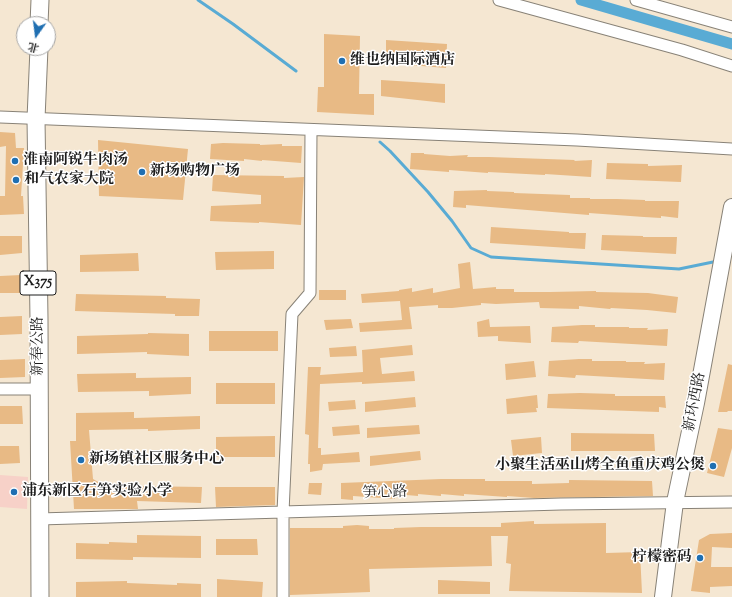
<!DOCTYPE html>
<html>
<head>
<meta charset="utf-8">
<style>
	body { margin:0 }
	#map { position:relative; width:732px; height:597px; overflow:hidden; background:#f5e7d2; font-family:"Sorts Mill Goudy","Noto Serif SC",serif }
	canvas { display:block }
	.north { position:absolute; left:16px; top:16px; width:40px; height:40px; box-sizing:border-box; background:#fff; border:1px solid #a4a4a4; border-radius:50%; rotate:194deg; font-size:11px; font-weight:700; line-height:16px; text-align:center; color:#1c1c1c }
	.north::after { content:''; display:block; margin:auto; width:14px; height:18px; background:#1f6fb2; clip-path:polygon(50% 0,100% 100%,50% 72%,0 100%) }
</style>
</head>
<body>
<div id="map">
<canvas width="732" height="597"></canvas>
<div class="north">北</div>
</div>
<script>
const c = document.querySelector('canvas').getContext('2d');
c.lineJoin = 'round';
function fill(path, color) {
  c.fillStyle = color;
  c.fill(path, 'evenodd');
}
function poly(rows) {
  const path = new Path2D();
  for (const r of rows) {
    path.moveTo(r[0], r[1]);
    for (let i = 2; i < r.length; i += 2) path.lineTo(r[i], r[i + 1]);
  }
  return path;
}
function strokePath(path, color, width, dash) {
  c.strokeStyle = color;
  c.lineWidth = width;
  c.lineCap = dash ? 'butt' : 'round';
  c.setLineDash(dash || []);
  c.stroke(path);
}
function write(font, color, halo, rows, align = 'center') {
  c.font = font + ' "Sorts Mill Goudy","Noto Serif SC",serif';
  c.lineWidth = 3;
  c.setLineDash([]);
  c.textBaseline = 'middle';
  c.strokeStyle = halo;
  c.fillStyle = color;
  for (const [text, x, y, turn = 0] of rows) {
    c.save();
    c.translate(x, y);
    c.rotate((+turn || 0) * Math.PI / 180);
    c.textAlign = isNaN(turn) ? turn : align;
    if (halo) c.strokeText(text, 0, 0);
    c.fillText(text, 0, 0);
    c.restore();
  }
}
fill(poly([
	[0,475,28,477,27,509,0,507]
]), '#f7d1c8');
strokePath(poly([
	[198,0,233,24,296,71],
	[380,142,390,151,428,192,452,221,471,248,491,257,679,269,713,262]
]), '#59abd4', 3);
strokePath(poly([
	[581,0,732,44]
]), '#59abd4', 11);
fill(poly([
	[324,34,360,36,359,94,374,94,374,115,317,112,318,87,324,87],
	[386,40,447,44,446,68,386,63],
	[381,80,445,84,445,103,381,96],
	[0,132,15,133,16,148,24,148,21,196,23,196,24,214,0,215,0,196,5,196,6,146,0,147],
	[98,140,188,149,183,200,99,196],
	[223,143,260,144,260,145,282,144,282,146,302,146,301,163,262,160,262,161,244,159,244,161,210,159,211,144],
	[411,153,424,153,424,154,450,156,468,155,467,157,489,157,575,160,574,161,592,160,591,177,545,174,545,175,488,172,488,173,449,170,449,172,410,169],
	[607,163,648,164,648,166,682,165,681,182,606,179],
	[213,175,284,176,284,178,304,177,301,225,259,222,259,223,210,221,211,206,261,204,261,195,212,191],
	[487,190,487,191,514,192,514,193,570,195,570,198,590,198,590,199,617,199,645,200,645,201,679,201,678,218,661,216,661,218,644,217,589,213,589,215,466,205,466,208,453,207,454,191],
	[491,227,569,232,569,233,586,233,585,249,490,243],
	[602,235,643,236,643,237,677,237,676,254,601,250],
	[0,236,22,236,22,253,0,255],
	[274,251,274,269,216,270,215,252],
	[138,253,139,271,80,272,80,255],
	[470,262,473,289,496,287,496,289,514,289,514,292,550,292,596,291,596,292,648,293,678,297,676,313,647,310,611,308,610,309,579,306,579,309,540,308,539,302,496,304,481,303,481,305,452,308,438,308,438,305,409,307,412,329,360,332,359,323,402,320,400,301,362,303,361,294,399,291,399,290,412,288,412,292,433,288,433,293,460,288,458,264],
	[21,275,22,293,0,293,0,276],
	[319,290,346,290,346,300,319,300],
	[76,294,166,296,166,298,200,299,199,316,175,316,175,314,75,311],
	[22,316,22,334,0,335,0,317],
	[351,319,353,328,326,330,324,320],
	[489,319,490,327,530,326,531,343,498,341,498,336,478,337,477,322],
	[582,325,595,325,595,327,629,327,629,328,648,328,647,330,668,329,667,346,579,341,578,343,551,342,552,327],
	[209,331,278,331,278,351,209,351],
	[148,333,189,334,189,356,147,354,147,352,77,354,77,336,148,334],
	[412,345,413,355,380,358,382,374,414,371,415,381,362,384,362,382,320,384,318,448,321,448,321,455,359,452,360,462,323,464,322,470,310,472,310,464,308,464,309,435,305,434,308,367,321,367,320,375,363,372,362,350],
	[356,346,357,356,330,357,329,348],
	[25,359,25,377,0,378,0,360],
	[579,359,592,359,592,361,626,361,626,362,645,362,644,364,665,363,664,380,576,375,575,378,548,376,549,361],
	[534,361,536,377,506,380,505,364],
	[728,364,732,365,732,411,728,411,727,412,718,412],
	[136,373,136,378,191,377,191,394,149,396,149,391,78,392,77,374],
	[216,383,275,383,275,404,216,404],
	[580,393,615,394,615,396,665,396,666,408,659,407,659,412,547,408,548,394],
	[537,395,538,408,536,408,537,412,507,414,506,399],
	[415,397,416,407,365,412,365,402],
	[355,400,356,409,329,411,328,402],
	[0,406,22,406,23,424,0,424],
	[134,412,134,418,200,416,200,429,148,431,148,429,89,430,93,479,100,483,136,483,136,486,202,487,201,503,137,501,138,509,74,509,70,441,76,441,76,413],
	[359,425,360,434,333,436,332,427],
	[419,425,420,434,367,438,367,428],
	[718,428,732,430,732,448,724,477,707,473],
	[571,433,654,434,655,451,571,451],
	[275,436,275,457,216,457,216,437],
	[541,437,542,453,513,456,511,440],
	[0,446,19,446,20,463,0,464],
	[420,451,421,460,370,466,370,456],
	[441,479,485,479,485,481,532,481,532,484,569,483,569,480,652,481,653,496,534,498,507,496,507,497,464,494,464,496,441,494,441,496,418,494,418,496,395,494,395,499,353,496,353,500,341,499,341,483],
	[309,483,322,483,321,495,308,494],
	[215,487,275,487,275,505,216,507],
	[534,521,534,524,606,523,606,553,640,552,642,593,509,591,511,564,506,563,508,536,491,536,492,566,369,569,370,592,290,595,290,528,343,528,343,526,357,525,369,526,369,529,394,529,394,528,421,527,501,527,501,523],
	[732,533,732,548,712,547,711,567,732,567,732,586,710,587,710,593,691,591,699,540,710,534],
	[137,535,201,536,201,558,133,557,133,560,76,559,76,543,109,544,109,542,137,543],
	[216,539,257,539,258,555,216,555],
	[217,579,263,582,262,597,217,597],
	[438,580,490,582,490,594,438,594],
	[127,581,127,583,177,585,177,583,201,584,201,597,76,597,76,582]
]), '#e8ba85');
const street = poly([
	[499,0,682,50,732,66],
	[636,0,732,27],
	[0,117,577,140,732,149],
	[0,389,39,389],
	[39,519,561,504,732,502],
	[283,597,283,512,292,314,310,293,311,130]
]);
const secondary = poly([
	[663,597,675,502,696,403,732,207]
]);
const primary = poly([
	[39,24,40,0],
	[39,48,36,119,39,319,40,597]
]);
strokePath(street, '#888277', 13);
strokePath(secondary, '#888277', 18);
strokePath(primary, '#888277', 19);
strokePath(street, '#fff', 11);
strokePath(secondary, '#fff', 16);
strokePath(primary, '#fff', 17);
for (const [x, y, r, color] of [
	[342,61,4,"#1f6fb2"],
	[15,161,4,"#1f6fb2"],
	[142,172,4,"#1f6fb2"],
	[16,180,4,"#1f6fb2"],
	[81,460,4,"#1f6fb2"],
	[713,466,4,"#1f6fb2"],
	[14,492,4,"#1f6fb2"],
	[700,558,4,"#1f6fb2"]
]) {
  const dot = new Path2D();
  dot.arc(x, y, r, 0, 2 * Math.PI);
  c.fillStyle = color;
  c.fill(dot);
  strokePath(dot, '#fff', 1.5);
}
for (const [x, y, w] of [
	[38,283,36]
]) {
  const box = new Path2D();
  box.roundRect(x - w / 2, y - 12, w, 24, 3);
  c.fillStyle = '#fff';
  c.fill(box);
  strokePath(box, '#1c1c1c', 1);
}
write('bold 14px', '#1c1c1c', null, [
	["X375",38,283]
]);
write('bold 15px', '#1c1c1c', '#fff', [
	["维也纳国际酒店",350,61],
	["淮南阿锐牛肉汤",23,161],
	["新场购物广场",150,172],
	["和气农家大院",24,180],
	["新场镇社区服务中心",89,460],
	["小聚生活巫山烤全鱼重庆鸡公煲",705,466,"right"],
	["浦东新区石笋实验小学",22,492],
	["柠檬密码",692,558,"right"]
], 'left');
write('15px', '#1c1c1c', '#fff', [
	["新奉公路",39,346,-90],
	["新环西路",696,402,-79],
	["笋心路",385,494,-2]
]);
</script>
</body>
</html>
